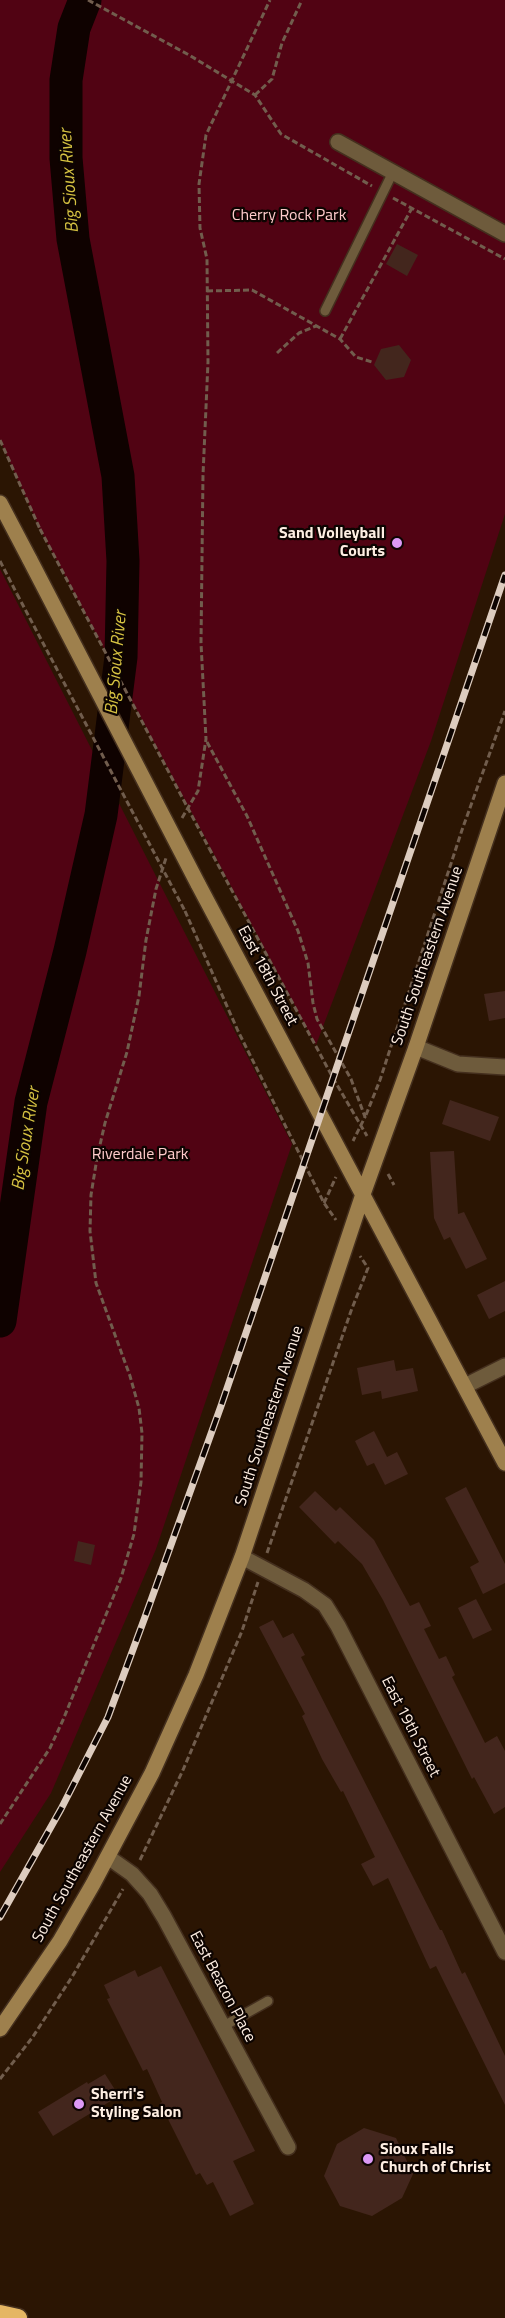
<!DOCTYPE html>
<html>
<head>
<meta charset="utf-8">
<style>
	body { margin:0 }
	canvas { display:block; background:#2b1503 }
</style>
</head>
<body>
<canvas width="505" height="2318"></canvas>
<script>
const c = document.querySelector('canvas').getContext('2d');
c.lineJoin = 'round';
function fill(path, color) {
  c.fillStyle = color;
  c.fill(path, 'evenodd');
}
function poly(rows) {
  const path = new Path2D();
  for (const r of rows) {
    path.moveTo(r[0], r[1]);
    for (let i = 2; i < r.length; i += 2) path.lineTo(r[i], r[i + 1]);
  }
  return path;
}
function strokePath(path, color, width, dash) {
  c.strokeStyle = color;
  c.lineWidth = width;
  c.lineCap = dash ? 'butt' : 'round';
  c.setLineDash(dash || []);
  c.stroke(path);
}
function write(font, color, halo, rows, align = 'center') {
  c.font = font + ' "Titillium Web",sans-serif';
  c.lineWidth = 4.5;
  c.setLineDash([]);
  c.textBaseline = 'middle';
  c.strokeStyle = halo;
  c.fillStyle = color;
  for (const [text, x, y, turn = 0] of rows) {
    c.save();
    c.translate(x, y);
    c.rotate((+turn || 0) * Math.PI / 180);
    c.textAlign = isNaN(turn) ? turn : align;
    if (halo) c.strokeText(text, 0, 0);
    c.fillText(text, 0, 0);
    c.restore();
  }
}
fill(poly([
	[0,0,85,0,79,16,87,0,505,0,505,514,431,741,316,1045,40,529,0,440],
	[0,569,292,1144,156,1549,51,1793,0,1872]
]), '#510313');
strokePath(poly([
	[0,1321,31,1102,70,951,101,815,121,657,123,561,118,476,73,239,66,158,66,80,74,28,85,0]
]), '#0f0200', 33);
fill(poly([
	[397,244,418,255,407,276,386,264],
	[399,345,411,360,404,377,386,380,374,365,381,349],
	[505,991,505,1018,489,1021,484,994],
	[450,1100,499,1117,490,1141,442,1124],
	[454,1151,458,1214,464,1212,487,1259,466,1269,450,1237,444,1240,434,1218,430,1152],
	[505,1281,505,1311,489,1319,477,1295],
	[394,1360,396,1371,413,1368,418,1391,382,1399,381,1391,362,1395,357,1368],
	[374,1431,387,1457,397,1452,408,1474,385,1485,374,1463,367,1466,355,1441],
	[466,1487,505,1564,505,1583,483,1594,470,1567,479,1562,445,1498],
	[315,1491,336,1511,340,1507,374,1540,410,1606,419,1602,431,1626,424,1629,439,1659,446,1656,455,1675,452,1677,485,1743,497,1736,505,1751,505,1807,494,1814,474,1777,472,1779,383,1600,362,1564,338,1541,335,1544,299,1507],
	[78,1541,95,1545,91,1565,74,1561],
	[476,1599,492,1630,473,1639,458,1608],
	[273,1620,283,1638,293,1633,305,1655,301,1657,440,1930,442,1930,462,1974,465,1972,505,2056,505,2105,436,1966,430,1969,388,1878,373,1886,361,1864,375,1857,343,1791,341,1792,322,1759,302,1716,305,1714,259,1627],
	[161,1966,255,2151,233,2161,254,2204,230,2216,213,2182,207,2185,200,2173,196,2175,160,2103,162,2102,147,2069,143,2071,107,1999,110,1998,104,1985,135,1970,138,1977],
	[105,2074,119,2096,53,2136,38,2112,87,2082,88,2084],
	[364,2128,396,2138,413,2174,402,2198,372,2216,340,2206,324,2176,337,2144]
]), '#43261d');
const lane = poly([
	[325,311,393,172],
	[222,2027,268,2001]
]);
const street = poly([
	[338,142,505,234],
	[416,1047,458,1064,505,1067],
	[465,1386,505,1366],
	[242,1557,304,1590,325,1605,338,1626,505,1952],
	[108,1857,132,1874,150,1894,164,1917,288,2147]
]);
const secondary = poly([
	[0,503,30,560],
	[198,884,505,1463],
	[0,2029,60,1941,93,1884,152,1773,196,1675,242,1557,362,1197,416,1047,505,783]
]);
const highway = poly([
	[0,2314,18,2318]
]);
strokePath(lane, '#442f1e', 12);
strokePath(street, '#442f1e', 18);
strokePath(secondary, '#442f1e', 18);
strokePath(highway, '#442f1e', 21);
strokePath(poly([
	[88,0,189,55,255,95,281,134,372,186],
	[255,95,272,79,282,43,302,0],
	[393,198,505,259],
	[207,291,252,290,340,339,356,357,372,362],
	[340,339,412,208],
	[277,353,299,333,316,326],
	[0,440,40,529],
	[0,561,17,594],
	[207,742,247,816,298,931,308,963,313,1003,317,1019,351,1079,365,1117,353,1141],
	[182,818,198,791,206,739,201,643,203,475,208,362,207,259,200,228,199,184,206,135,270,0],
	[209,848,333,1078,367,1136],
	[185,911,238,1031,324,1203,336,1220],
	[366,1115,380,1080,462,830,505,711],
	[388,1174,394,1185],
	[324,1203,336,1177],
	[267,1553,351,1311,368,1268,360,1256],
	[0,1824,50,1748,63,1720,121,1578,134,1534,141,1482,142,1433,139,1408,130,1376,96,1283,90,1231,91,1195,97,1158,105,1123,127,1052,139,996,146,940,156,889,166,858],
	[140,1860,183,1770,242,1631,258,1582],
	[0,2079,32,2038,72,1977,123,1889]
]), '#715d4d', 3, [6, 3]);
strokePath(lane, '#6e5b3c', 9);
strokePath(street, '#6e5b3c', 15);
strokePath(secondary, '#9e804d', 15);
strokePath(highway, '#e5b663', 18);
const rail = poly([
	[0,1917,61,1809,108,1717,145,1617,221,1406,505,575]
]);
strokePath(rail, '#ddccbf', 7);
strokePath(rail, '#0d0401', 4.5, [14]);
const secondaryBridge = poly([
	[30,560,198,884]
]);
strokePath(secondaryBridge, '#442f1e', 18, []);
strokePath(poly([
	[40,529,209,848],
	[17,594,185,911]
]), '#715d4d', 3, [6, 3]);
strokePath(secondaryBridge, '#9e804d', 15);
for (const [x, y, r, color] of [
	[397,543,6,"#dc99f5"],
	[79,2104,6,"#dc99f5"],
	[368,2159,6,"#dc99f5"]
]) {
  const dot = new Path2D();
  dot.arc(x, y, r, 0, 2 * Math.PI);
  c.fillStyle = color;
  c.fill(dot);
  strokePath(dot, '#0d0401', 2);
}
write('16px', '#fecbcb', '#0d0401', [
	["Cherry Rock Park",289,216],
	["Riverdale Park",140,1155]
]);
write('bold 16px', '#feeee2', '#0d0401', [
	["Sand Volleyball",385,534,"right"],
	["Courts",385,552,"right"],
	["Sherri's",91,2095],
	["Styling Salon",91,2113],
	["Sioux Falls",380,2150],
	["Church of Christ",380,2168]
], 'left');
write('16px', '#feeee2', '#0d0401', [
	["South Southeastern Avenue",428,956,-71],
	["East 18th Street",267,976,62],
	["South Southeastern Avenue",270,1416,-72],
	["East 19th Street",410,1727,63],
	["South Southeastern Avenue",83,1859,-61],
	["East Beacon Place",222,1987,62]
]);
write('italic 18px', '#d6c242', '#0d0401', [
	["Big Sioux River",70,181,-94],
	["Big Sioux River",117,663,-85],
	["Big Sioux River",27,1139,-81]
]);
</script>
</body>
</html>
